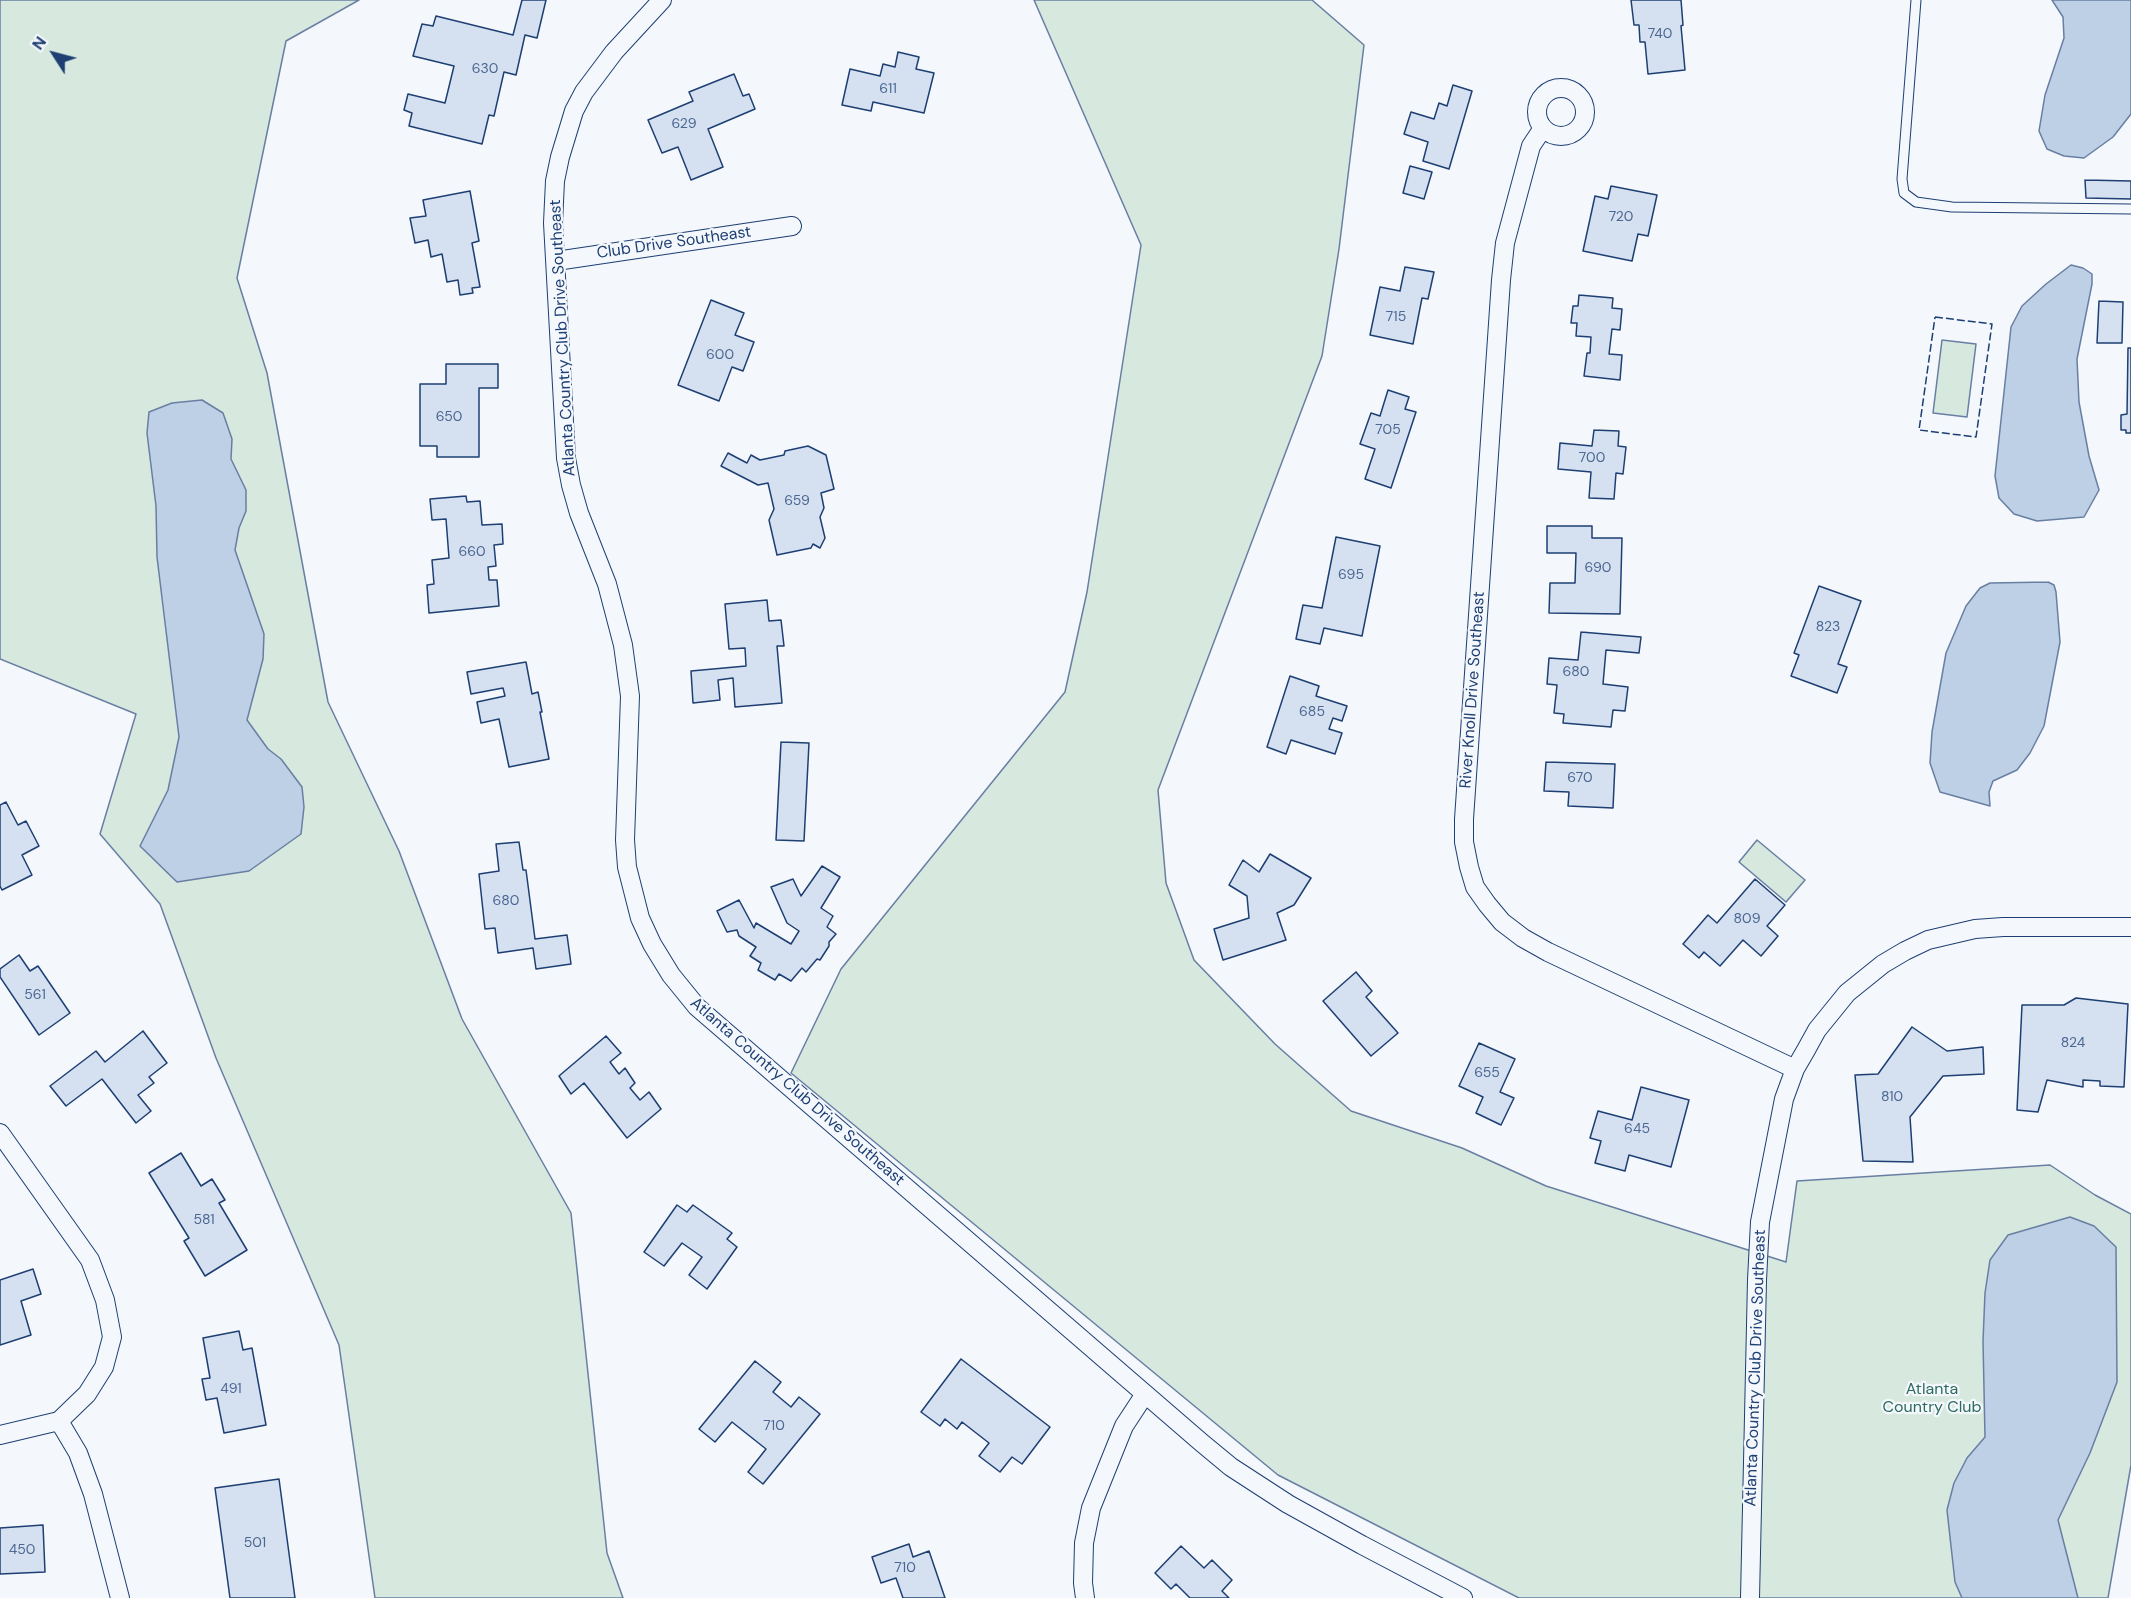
<!DOCTYPE html>
<html>
<head>
<meta charset="utf-8">
<style>
	body { margin:0 }
	#map { position:relative; width:2131px; height:1598px; overflow:hidden; background:#f4f7fb; font-family:"DM Sans",sans-serif }
	canvas { display:block }
	.north { position:absolute; left:24px; top:24px; width:60px; height:60px; -webkit-text-stroke:4px #f4f7fb; paint-order:stroke; rotate:306deg; font-size:16px; font-weight:700; line-height:24px; text-align:center; color:#1d3f73 }
	.north::after { content:''; display:block; margin:auto; width:21px; height:27px; background:#1d3f73; clip-path:polygon(50% 0,100% 100%,50% 72%,0 100%) }
</style>
</head>
<body>
<div id="map">
<canvas width="2131" height="1598"></canvas>
<div class="north">N</div>
</div>
<script>
const c = document.querySelector('canvas').getContext('2d');
c.lineJoin = 'round';
function fill(path, color) {
  c.fillStyle = color;
  c.fill(path, 'evenodd');
}
function poly(rows) {
  const path = new Path2D();
  for (const r of rows) {
    if (r.length === 3) {
      path.moveTo(r[0] + r[2], r[1]);
      path.arc(r[0], r[1], r[2], 0, 2 * Math.PI);
      continue;
    }
    path.moveTo(r[0], r[1]);
    for (let i = 2; i < r.length; i += 2) path.lineTo(r[i], r[i + 1]);
  }
  return path;
}
function strokePath(path, color, width, dash) {
  c.strokeStyle = color;
  c.lineWidth = width;
  c.lineCap = dash ? 'butt' : 'round';
  c.setLineDash(dash || []);
  c.stroke(path);
}
function write(font, color, halo, rows, align = 'center') {
  c.font = font + ' "DM Sans",sans-serif';
  c.lineWidth = 4.5;
  c.setLineDash([]);
  c.textBaseline = 'middle';
  c.strokeStyle = halo;
  c.fillStyle = color;
  for (const [text, x, y, turn = 0] of rows) {
    c.save();
    c.translate(x, y);
    c.rotate((+turn || 0) * Math.PI / 180);
    c.textAlign = isNaN(turn) ? turn : align;
    if (halo) c.strokeText(text, 0, 0);
    c.fillText(text, 0, 0);
    c.restore();
  }
}
const green = poly([
	[0,0,359,0,286,41,237,278,267,373,328,702,399,851,462,1019,571,1213,607,1553,623,1598,375,1598,339,1345,216,1058,160,904,100,834,136,714,0,659,0,0],
	[1034,0,1312,0,1364,45,1339,249,1322,356,1158,790,1166,883,1194,960,1275,1044,1351,1111,1462,1148,1546,1186,1786,1262,1797,1181,2050,1165,2095,1195,2131,1214,2131,1465,2108,1598,1519,1598,1278,1475,791,1073,841,969,1065,692,1087,592,1141,245,1034,0],
	[1942,340,1976,344,1967,417,1933,413,1942,340],
	[1757,840,1805,880,1786,902,1739,862,1757,840]
]);
fill(green, '#d7e8df');
strokePath(green, '#687fa3', 1.5);
const water = poly([
	[2052,0,2131,0,2131,114,2113,137,2084,158,2064,156,2047,149,2039,131,2045,95,2064,38,2063,17,2052,0],
	[2071,265,2083,268,2092,274,2092,284,2077,359,2079,402,2089,456,2099,490,2084,517,2037,521,2014,514,1999,498,1995,476,2011,327,2022,306,2046,284,2071,265],
	[202,400,223,413,232,439,231,459,246,490,246,511,239,528,235,550,264,634,263,659,247,720,268,749,281,759,302,787,304,807,301,834,249,871,177,882,140,846,168,790,179,737,157,557,156,506,147,433,149,412,172,403,202,400],
	[2048,582,2054,585,2056,592,2060,642,2044,726,2030,753,2017,770,1993,781,1989,792,1990,806,1940,792,1930,763,1932,732,1946,653,1966,606,1980,588,1990,583,2048,582],
	[2070,1217,2094,1226,2116,1247,2117,1382,2090,1453,2058,1520,2078,1598,1962,1598,1955,1582,1947,1510,1954,1483,1967,1458,1985,1437,1983,1341,1985,1293,1990,1260,2008,1235,2070,1217]
]);
fill(water, '#bed0e5');
strokePath(water, '#687fa3', 1.5);
const building = poly([
	[522,0,546,0,537,38,525,35,516,75,504,72,494,116,489,115,482,144,409,126,412,113,404,110,408,94,445,103,454,66,413,56,422,24,433,26,436,16,513,35,522,0],
	[1631,0,1681,0,1683,25,1681,26,1685,70,1648,74,1645,42,1640,42,1639,25,1634,25,1631,0],
	[898,52,919,57,916,69,934,73,924,113,873,102,871,111,842,105,850,69,880,76,883,64,895,67,898,52],
	[734,74,743,96,749,94,755,109,708,129,723,167,691,180,678,147,662,153,648,120,693,101,689,92,734,74],
	[1453,85,1472,91,1449,169,1423,161,1428,142,1404,134,1411,112,1434,119,1439,103,1447,106,1453,85],
	[1410,166,1432,172,1424,199,1403,193,1410,166],
	[2085,180,2131,181,2131,199,2086,198,2085,180],
	[1611,186,1657,195,1648,236,1638,234,1632,261,1583,251,1595,196,1608,199,1611,186],
	[470,191,479,241,472,243,480,287,472,288,473,293,460,295,458,280,447,282,442,254,431,257,428,240,415,243,410,218,426,216,423,200,470,191],
	[1405,267,1434,272,1428,299,1422,298,1413,344,1370,335,1380,287,1400,291,1405,267],
	[1579,295,1613,298,1612,308,1622,309,1620,330,1612,329,1609,354,1622,355,1620,380,1584,376,1587,353,1590,353,1591,337,1576,336,1577,323,1571,323,1573,306,1578,306,1579,295],
	[711,300,744,313,735,335,754,342,743,371,732,367,719,401,678,385,711,300],
	[2099,301,2123,302,2122,343,2097,343,2099,301],
	[2128,348,2131,348,2131,433,2126,433,2126,430,2121,430,2121,415,2127,414,2128,348],
	[446,364,498,364,498,388,479,388,479,457,437,457,437,446,420,446,420,384,446,384,446,364],
	[1388,390,1409,397,1405,409,1416,412,1391,488,1365,479,1375,449,1360,444,1371,413,1380,416,1388,390],
	[1594,430,1619,431,1618,446,1626,447,1623,474,1616,473,1614,499,1589,498,1591,472,1558,469,1560,443,1592,446,1594,430],
	[808,446,826,455,834,489,821,493,824,508,820,517,825,538,820,548,813,544,811,548,777,555,769,520,774,509,768,483,758,485,721,466,728,453,747,463,751,455,760,460,784,455,785,451,808,446],
	[466,496,467,502,480,501,482,525,502,524,503,544,494,545,496,566,488,567,489,580,497,580,499,606,429,613,427,585,434,584,432,560,449,558,446,519,432,520,430,499,466,496],
	[1547,526,1592,526,1592,538,1622,538,1620,614,1549,613,1550,583,1575,583,1576,553,1547,553,1547,526],
	[1336,537,1380,546,1362,636,1324,628,1320,644,1296,639,1303,605,1322,608,1336,537],
	[1819,586,1861,601,1838,664,1847,667,1837,693,1791,676,1799,655,1794,653,1819,586],
	[767,600,769,621,781,620,784,646,777,646,782,703,735,707,733,678,718,680,720,700,693,703,691,671,746,666,745,648,729,649,725,604,767,600],
	[1581,632,1641,637,1639,653,1606,650,1603,684,1628,687,1625,711,1613,710,1611,727,1563,723,1564,714,1554,713,1557,685,1547,684,1549,658,1578,660,1581,632],
	[526,662,532,694,538,692,542,712,540,712,549,759,509,767,499,719,481,723,477,702,505,696,503,688,471,694,467,672,526,662],
	[1290,676,1319,686,1316,696,1347,706,1342,721,1333,718,1329,729,1342,733,1335,754,1291,740,1286,754,1267,747,1290,676],
	[781,742,809,743,804,841,776,840,781,742],
	[1546,762,1615,764,1613,808,1568,806,1569,792,1544,791,1546,762],
	[6,802,18,825,26,821,39,846,22,855,32,875,2,890,0,886,0,805,6,802],
	[519,842,523,870,526,870,535,939,567,935,571,964,536,969,533,948,498,953,495,928,485,929,479,874,499,871,496,844,519,842],
	[1270,854,1311,878,1294,905,1277,913,1286,940,1223,960,1214,929,1249,918,1247,896,1229,885,1243,860,1259,872,1270,854],
	[822,866,840,877,821,908,833,916,827,927,836,934,829,942,829,946,820,960,817,959,806,972,802,968,791,981,779,974,775,980,758,970,761,963,750,956,756,947,739,936,737,930,727,932,717,911,739,900,754,928,756,923,791,944,799,931,787,923,771,887,793,879,801,896,822,866],
	[1755,879,1785,905,1767,926,1778,936,1761,956,1743,940,1720,966,1704,952,1699,958,1683,944,1708,915,1717,923,1755,879],
	[19,955,30,971,38,966,70,1013,39,1035,0,977,0,969,19,955],
	[1356,972,1372,991,1366,997,1398,1033,1371,1056,1323,1001,1356,972],
	[2076,998,2128,1004,2124,1087,2100,1086,2100,1081,2083,1080,2083,1087,2047,1080,2038,1112,2017,1110,2022,1005,2064,1005,2076,998],
	[1912,1027,1947,1051,1983,1047,1984,1074,1943,1076,1910,1117,1913,1162,1863,1161,1855,1075,1878,1074,1912,1027],
	[143,1031,167,1063,149,1077,154,1083,138,1095,151,1111,136,1123,102,1079,66,1106,50,1086,96,1051,105,1062,143,1031],
	[606,1036,621,1053,610,1062,619,1074,625,1068,635,1083,630,1088,640,1100,649,1092,661,1109,627,1138,584,1083,571,1094,559,1076,606,1036],
	[1479,1043,1515,1059,1500,1092,1514,1098,1501,1125,1476,1113,1483,1097,1459,1086,1479,1043],
	[1641,1087,1689,1100,1671,1167,1629,1155,1625,1171,1595,1163,1601,1141,1590,1138,1598,1111,1632,1120,1641,1087],
	[181,1153,201,1186,212,1179,225,1200,219,1203,247,1250,205,1276,184,1241,189,1238,149,1173,181,1153],
	[677,1205,687,1212,693,1205,732,1233,727,1239,737,1247,707,1289,689,1275,702,1257,682,1243,664,1266,644,1252,677,1205],
	[33,1269,41,1294,21,1301,31,1335,0,1345,0,1280,33,1269],
	[239,1331,243,1350,252,1348,266,1425,224,1433,217,1398,206,1400,202,1379,210,1378,203,1338,239,1331],
	[961,1359,1050,1427,1022,1464,1012,1457,1000,1472,979,1456,989,1443,962,1422,957,1429,945,1419,940,1426,921,1412,961,1359],
	[755,1361,781,1382,773,1392,791,1407,799,1397,820,1414,763,1484,748,1472,766,1449,732,1422,715,1442,699,1429,755,1361],
	[279,1479,295,1598,230,1598,215,1488,279,1479],
	[43,1525,45,1572,0,1574,0,1528,43,1525],
	[909,1544,913,1557,929,1551,945,1598,903,1598,896,1578,881,1583,872,1557,909,1544],
	[1181,1546,1204,1568,1212,1560,1232,1580,1222,1591,1229,1598,1190,1598,1176,1584,1171,1589,1155,1573,1181,1546]
]);
fill(building, '#d5e0f0');
strokePath(building, '#1d3f73', 1.5);
const service = poly([
	[1916,0,1902,179,1904,193,1916,202,1952,207,2131,209]
]);
const minor = poly([
	[662,0,614,52,584,92,574,111,560,157,555,181,553,223,566,458,571,485,579,513,607,584,623,645,630,696,625,840,627,867,640,918,652,944,671,975,697,1007,1202,1443,1231,1467,1288,1504,1362,1545,1463,1598],
	[1561,112,24],
	[1543,128,1531,146,1505,243,1501,280,1464,819,1464,842,1469,867,1475,887,1487,904,1502,922,1523,938,1548,952,1795,1069],
	[556,261,792,226],
	[0,1133,90,1260,105,1300,112,1337,104,1367,87,1394,59,1421,0,1435],
	[59,1421,78,1453,93,1494,120,1598],
	[1085,1598,1083,1583,1084,1543,1091,1508,1124,1426,1145,1394],
	[1750,1598,1757,1280,1760,1222,1784,1099,1795,1069,1806,1050,1817,1030,1847,993,1883,964,1905,951,1928,940,1975,929,2003,927,2131,927]
]);
strokePath(service, '#1d3f73', 11);
strokePath(minor, '#1d3f73', 20);
strokePath(service, '#f4f7fb', 9);
strokePath(minor, '#f4f7fb', 18);
strokePath(poly([
	[1935,317,1992,324,1976,437,1919,430,1935,317]
]), '#1d3f73', 1.5, [8, 3]);
write('14px', '#4b6792', null, [
	["740",1660,34],
	["630",485,69],
	["611",888,89],
	["629",684,124],
	["720",1621,217],
	["715",1396,317],
	["600",720,355],
	["650",449,417],
	["705",1388,430],
	["700",1592,458],
	["659",797,501],
	["660",472,552],
	["690",1598,568],
	["695",1351,575],
	["823",1828,627],
	["680",1576,672],
	["685",1312,712],
	["670",1580,778],
	["680",506,901],
	["809",1747,919],
	["561",35,995],
	["824",2073,1043],
	["655",1487,1073],
	["810",1892,1097],
	["645",1637,1129],
	["581",204,1220],
	["491",231,1389],
	["710",774,1426],
	["501",255,1543],
	["450",22,1550],
	["710",905,1568]
]);
write('16px', '#1d3f73', '#f4f7fb', [
	["Club Drive Southeast",674,243,-8],
	["Atlanta Country Club Drive Southeast",563,338,-93],
	["River Knoll Drive Southeast",1473,690,-86],
	["Atlanta Country Club Drive Southeast",797,1092,41],
	["Atlanta Country Club Drive Southeast",1756,1368,-88]
]);
write('16px', '#2c6c60', '#f4f7fb', [
	["Atlanta",1932,1390],
	["Country Club",1932,1408]
]);
</script>
</body>
</html>
